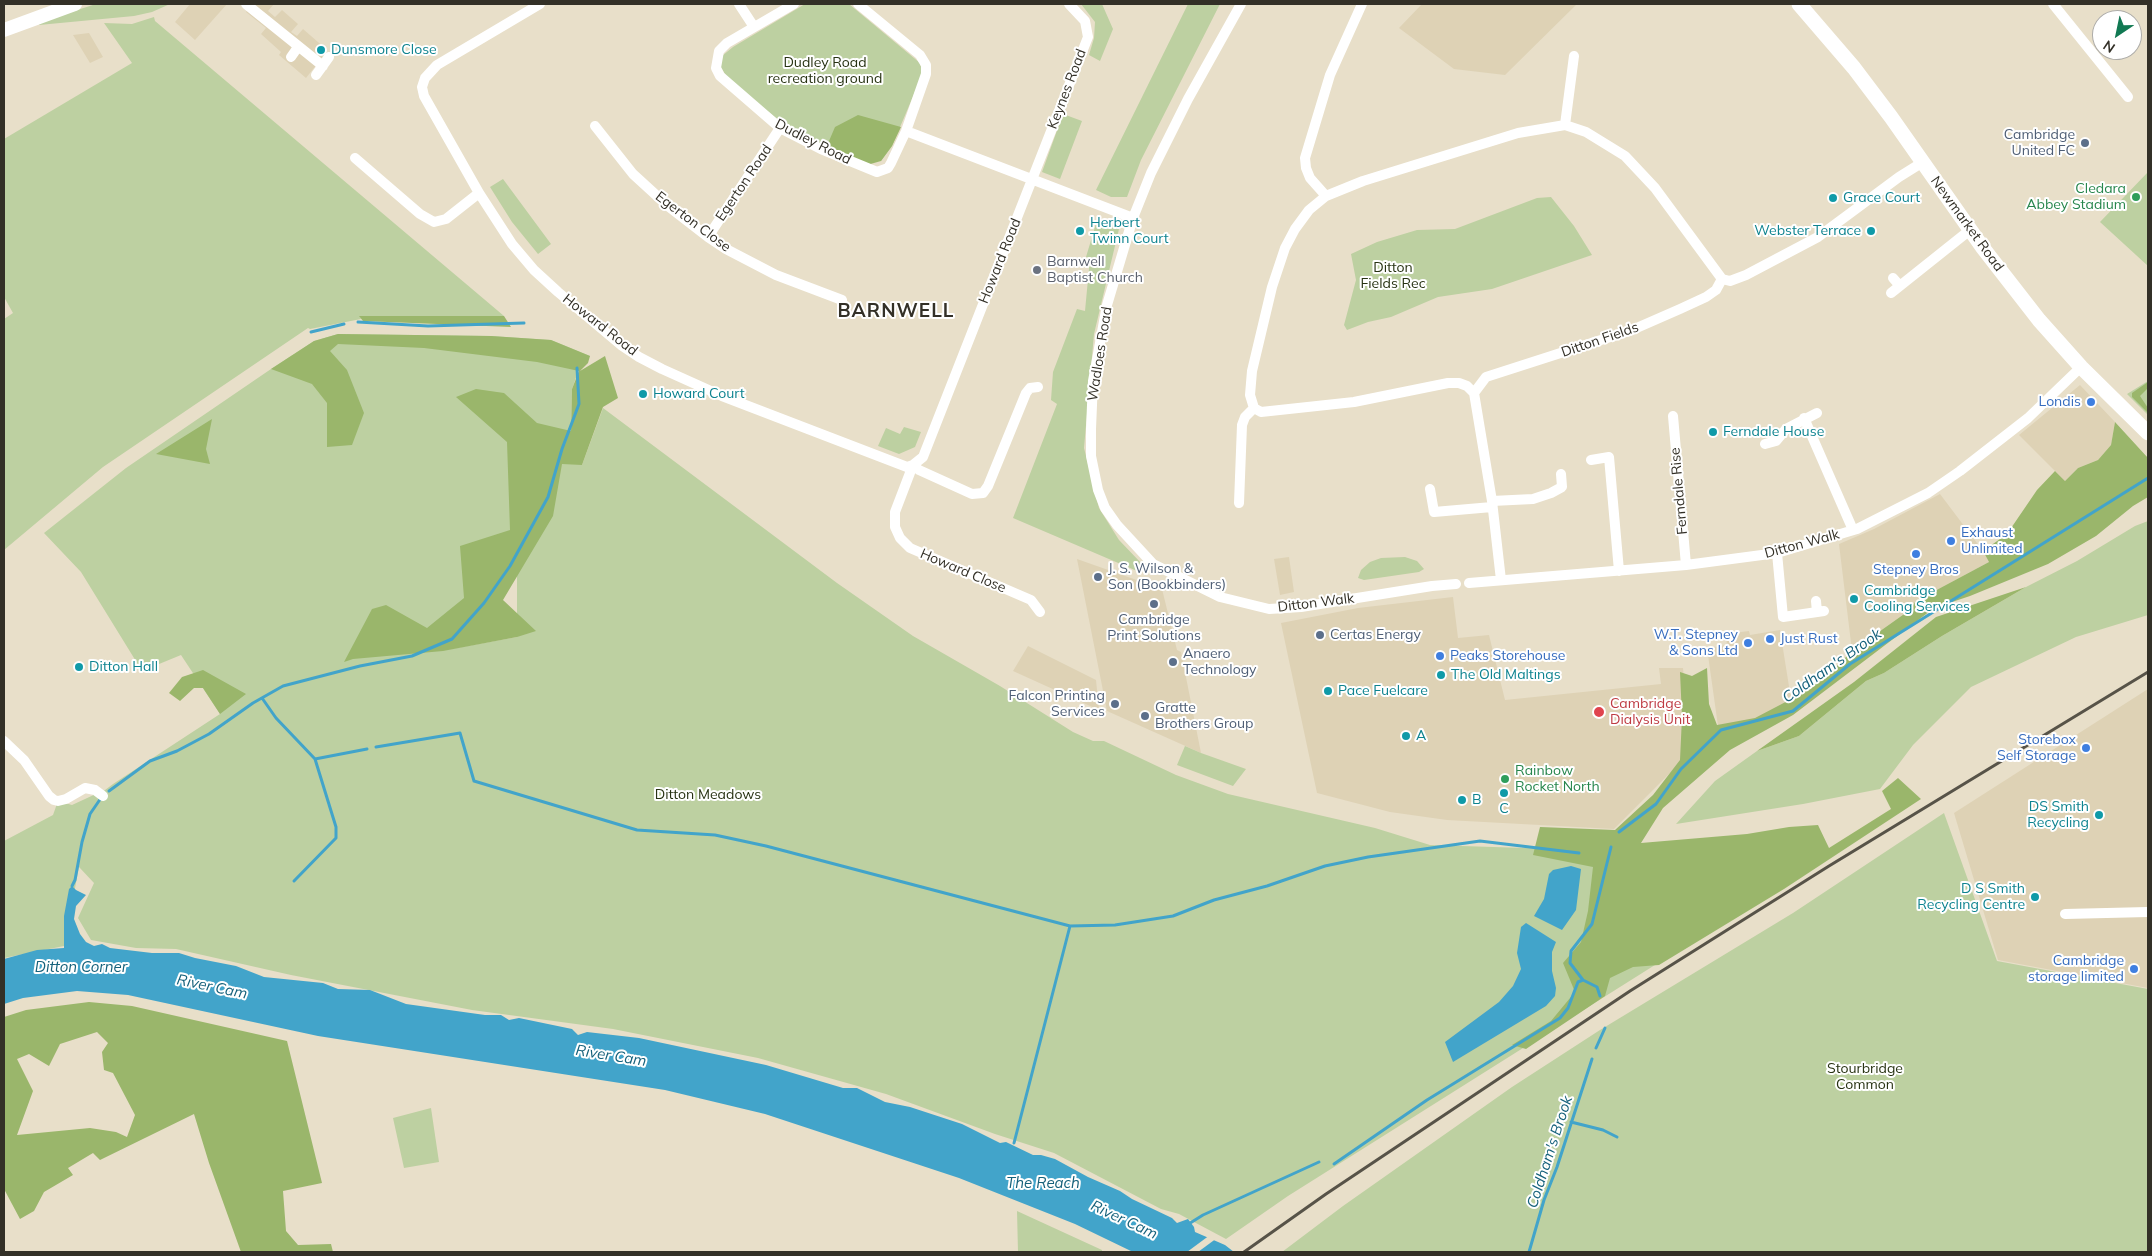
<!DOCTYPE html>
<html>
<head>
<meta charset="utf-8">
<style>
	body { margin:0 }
	#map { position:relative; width:2152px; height:1256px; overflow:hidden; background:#e8dfc9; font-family:Mulish,sans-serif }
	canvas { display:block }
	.frame { position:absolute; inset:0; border:5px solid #333027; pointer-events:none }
	.north { position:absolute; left:2092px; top:10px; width:50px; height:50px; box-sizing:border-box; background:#fff; border:1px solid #adaca9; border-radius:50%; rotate:214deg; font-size:14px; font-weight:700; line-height:20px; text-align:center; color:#333027 }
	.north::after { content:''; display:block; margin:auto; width:18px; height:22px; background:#117953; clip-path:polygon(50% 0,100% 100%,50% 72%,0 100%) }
</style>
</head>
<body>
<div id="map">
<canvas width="2152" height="1256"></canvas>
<div class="frame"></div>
<div class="north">N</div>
</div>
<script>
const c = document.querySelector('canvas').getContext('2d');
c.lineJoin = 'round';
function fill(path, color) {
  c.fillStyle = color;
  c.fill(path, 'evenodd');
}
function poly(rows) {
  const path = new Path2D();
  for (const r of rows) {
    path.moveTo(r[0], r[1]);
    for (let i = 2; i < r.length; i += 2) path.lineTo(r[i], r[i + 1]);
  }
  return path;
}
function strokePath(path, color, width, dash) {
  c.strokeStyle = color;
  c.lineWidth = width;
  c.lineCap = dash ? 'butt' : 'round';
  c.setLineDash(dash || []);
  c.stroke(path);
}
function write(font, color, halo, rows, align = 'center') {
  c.font = font + ' Mulish,sans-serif';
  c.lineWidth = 4;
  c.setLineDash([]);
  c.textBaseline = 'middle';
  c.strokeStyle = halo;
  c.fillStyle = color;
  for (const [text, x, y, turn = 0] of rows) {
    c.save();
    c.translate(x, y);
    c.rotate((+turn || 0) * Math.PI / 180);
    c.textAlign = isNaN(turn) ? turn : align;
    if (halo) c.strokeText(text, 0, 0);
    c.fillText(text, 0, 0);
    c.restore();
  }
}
fill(poly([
	[190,4,227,4,195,40,175,22],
	[253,4,274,4,268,11,275,17,282,10,298,24,291,32,297,36,303,29,326,49,321,59,306,78,279,55,281,52,261,34,266,28,246,12],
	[1422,4,1577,4,1505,75,1454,69,1399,28],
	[89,33,103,57,90,63,73,35],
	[2080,385,2115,422,2111,445,2098,460,2078,468,2065,481,2019,435],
	[1940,494,1983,551,1989,562,1916,601,1907,612,1852,651,1839,544,1874,529],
	[1289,557,1294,592,1280,595,1274,559],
	[1077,559,1162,589,1177,650,1181,652,1201,753,1107,711],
	[1453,597,1458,638,1489,635,1505,700,1661,684,1659,668,1683,668,1691,752,1614,829,1447,820,1390,812,1317,793,1281,623,1358,608],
	[1780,630,1791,699,1788,714,1718,726,1707,648,1727,645,1726,634,1749,631,1750,635],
	[1028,646,1096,680,1099,710,1013,671],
	[2148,689,2148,988,1998,960,1954,813]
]), '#ded2b5');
fill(poly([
	[96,4,170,4,152,12,134,16,39,25,40,22],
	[805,4,849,4,920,63,922,71,920,80,892,146,881,161,826,148,785,125,730,82,720,66,722,56,733,47],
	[1081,4,1102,4,1113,29,1100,61,1089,55,1094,38,1095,22],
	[1188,4,1220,4,1141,160,1127,197,1111,197,1096,190],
	[154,17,155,21,504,316,360,316,361,319,310,329,308,328,103,467,4,550,4,319,13,313,4,297,4,139,132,63,104,23,132,24],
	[1063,114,1082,121,1060,179,1042,172],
	[2148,172,2148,266,2100,222],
	[503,179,551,244,538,254,512,222,490,187],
	[1551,197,1574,226,1592,255,1492,289,1438,297,1391,317,1368,322,1347,330,1344,325,1356,280,1351,254,1377,242,1417,230,1455,229,1537,198],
	[1098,217,1119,229,1094,334,1084,448,1099,508,1119,540,1142,564,1137,571,1013,518,1057,404,1051,400,1053,372,1077,309,1085,311,1090,258,1086,257],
	[338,334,491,336,551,340,590,356,578,372,572,389,571,431,582,465,603,408,837,583,913,636,1000,686,1073,732,1093,741,1104,741,1176,775,1228,794,1375,828,1430,845,1557,849,1755,902,1288,1196,1226,1239,1179,1214,1161,1209,1054,1153,995,1134,886,1094,758,1058,613,1029,472,1010,291,975,176,949,136,948,91,940,78,918,94,883,79,867,64,946,4,958,4,841,53,815,58,801,72,805,98,793,97,796,113,784,220,714,181,655,142,671,81,572,44,533,126,468,271,369,314,341],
	[517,571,517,637,445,650],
	[2148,381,2148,415,2127,394],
	[904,427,921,432,915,447,899,454,878,446,886,428,900,434],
	[2148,521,2148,615,2076,637,1971,687,1913,745,1880,789,1803,804,1676,824,1715,781,1757,751,1799,736,1866,681,1884,673,1942,636,2026,587,2077,561,2135,526],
	[1405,557,1417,561,1424,569,1419,572,1364,580,1358,578,1361,570,1370,562,1381,558],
	[1185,746,1201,753,1246,769,1233,786,1177,765],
	[1944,813,1997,961,2148,989,2148,1252,1282,1252,1343,1206,1512,1087,1600,1030,1793,913],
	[431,1108,439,1162,404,1168,393,1118],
	[1017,1211,1102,1250,1102,1252,1018,1252]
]), '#bdd0a1');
fill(poly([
	[858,115,901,127,892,146,881,161,867,165,826,148,835,127],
	[359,316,504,316,511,327,363,321],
	[338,334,491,336,551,340,590,356,588,363,580,371,605,356,618,398,603,407,582,465,562,464,553,516,503,600,536,631,517,637,443,651,353,659,344,662,372,609,386,605,427,628,464,598,460,546,510,530,507,442,456,397,476,389,504,393,537,423,571,431,572,389,579,371,537,362,424,348,338,344,330,351,347,370,364,413,352,445,327,447,327,403,312,384,271,369,314,341],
	[2148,382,2148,388,2140,396,2148,408,2148,413,2132,397,2132,393],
	[212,419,206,449,210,464,156,454],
	[2115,422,2148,458,2148,497,2133,506,2096,536,2048,564,1970,596,1934,608,1793,715,1730,750,1663,808,1641,843,1747,834,1789,827,1818,825,1829,848,1891,809,1882,791,1898,778,1921,799,1784,889,1659,965,1633,967,1610,978,1605,996,1526,1049,1512,1045,1551,1021,1575,992,1563,963,1581,942,1588,911,1593,867,1533,855,1540,827,1615,830,1653,795,1680,760,1682,717,1680,672,1692,676,1707,668,1709,704,1717,725,1755,718,1797,696,1826,677,1852,651,1907,612,1916,601,1989,562,1983,551,2007,534,2037,490,2055,471,2065,481,2078,468,2098,460,2111,445],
	[2026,587,1942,636,1884,673,1866,681,1799,736,1757,751,1854,682,1936,617],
	[203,670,246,694,220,714,203,688,194,688,180,701,169,693,182,677],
	[89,1002,132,1006,287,1041,322,1183,283,1191,286,1231,298,1245,331,1244,333,1252,241,1252,209,1163,194,1114,100,1160,93,1153,68,1168,73,1175,44,1192,34,1211,20,1219,4,1189,4,1017,26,1010],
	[97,1032,108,1043,102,1052,104,1070,113,1073,135,1115,127,1137,116,1132,90,1128,17,1135,33,1091,17,1059,29,1054,49,1066,60,1044]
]), '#9ab66b');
fill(poly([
	[1571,866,1581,869,1576,910,1562,930,1534,916,1544,899,1549,874,1553,870],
	[72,886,76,890,86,895,76,906,74,919,80,934,86,942,94,946,102,944,110,948,152,953,179,953,195,958,236,966,264,977,323,983,338,989,370,990,406,1004,485,1015,501,1015,509,1020,519,1018,572,1029,578,1035,587,1032,639,1038,766,1065,843,1088,857,1088,885,1102,910,1107,962,1124,1000,1143,1006,1142,1033,1155,1041,1155,1055,1159,1088,1177,1120,1191,1132,1199,1172,1218,1177,1223,1188,1219,1194,1227,1195,1232,1225,1245,1234,1252,1133,1252,1075,1224,959,1178,765,1114,665,1090,318,1036,128,995,77,991,23,998,4,1004,4,959,37,950,64,948,64,916,69,889],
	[1526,923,1556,942,1552,952,1552,971,1556,988,1555,996,1546,1006,1453,1062,1445,1042,1499,1002,1513,986,1521,969,1517,953,1521,927]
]), '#42a4ca');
fill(poly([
	[1210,1235,1217,1238,1198,1252,1187,1252]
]), '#e8dfc9');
strokePath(poly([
	[358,322,428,326,524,323],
	[311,332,344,324],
	[262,698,276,718,315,759,367,749],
	[376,747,460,733,474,781,637,830,715,835,766,846,1070,926,1115,925,1173,916,1214,900,1267,886,1325,866,1368,857,1480,841,1579,853],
	[109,791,150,761,177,751,209,734,253,703,283,686,360,666,412,656,452,639,484,603,510,566,548,497,562,449,579,404,577,368],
	[1619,832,1656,804,1681,769,1721,730,1793,711,1850,664,2148,478],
	[294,881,336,838,336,827,315,759],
	[72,886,75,880,82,842,90,814,101,798],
	[1600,996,1597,987,1583,980,1570,963,1571,951,1592,924,1611,847],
	[1596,1048,1605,1028],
	[1571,1122,1603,1130,1617,1137],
	[1014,1143,1070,926],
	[1334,1164,1427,1100,1560,1018,1568,1008,1578,982,1583,980],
	[1187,1225,1203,1215,1319,1162],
	[1529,1252,1544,1200,1557,1167,1592,1059]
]), '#42a4ca', 3);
strokePath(poly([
	[246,4,323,66],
	[540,4,437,65,425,78,422,87,424,96,479,193,512,244,534,270,558,292,621,345,639,357,662,369,722,396,907,467,913,465,923,457,1088,37,1085,21,1069,4],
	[739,4,754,27],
	[794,4,727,43,719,51,716,68,720,76,780,128,821,149,877,172,888,168,891,163,906,131,926,74,926,65,920,55,858,4],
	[1241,4,1188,99,1151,173,1133,218,1107,305,1093,381,1091,429,1091,456,1098,490,1105,508,1117,525,1153,564,1220,597,1269,609,1301,607,1432,586,1456,584],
	[2053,4,2128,97],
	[291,57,298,47],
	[316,75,329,57],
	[1565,125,1586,132,1625,156,1655,188,1722,279,1730,281,1746,275,1818,237,1899,177,1923,162],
	[595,126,633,174,668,206,708,237,726,249,776,275,842,300],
	[906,131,1133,218],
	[355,158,420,214,434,222,446,219,479,193],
	[1326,196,1310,178,1306,168,1305,158,1330,75,1362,4],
	[708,237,780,128],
	[1893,278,1900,286],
	[1891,293,1970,230],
	[1038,387,1030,388,1026,393,988,486,983,493,972,494,919,470,913,465,895,512,895,527,900,538,910,548,1031,600,1040,612],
	[1474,393,1486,377,1632,330,1680,309,1706,297,1716,290,1722,279],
	[1673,416,1686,565],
	[1804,418,1853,530],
	[1765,444,1776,441,1786,429,1817,413],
	[1591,460,1609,457,1619,571],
	[1430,489,1434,512,1492,507],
	[1492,501,1533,499,1551,493,1562,487,1561,474],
	[1239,503,1242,425,1245,417,1254,408],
	[1777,553,1783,617,1824,611],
	[1501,580,1492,501,1474,393,1467,386,1459,383,1448,383,1354,402,1261,412,1254,408,1250,395,1252,371,1272,287,1285,248,1295,229,1309,210,1326,196,1363,181,1518,133,1565,125,1574,56],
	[1469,583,1686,565,1777,553,1857,529,1928,493,1960,471,2028,418,2081,367],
	[1816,601,1817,612],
	[4,741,24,760,49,796,54,800,58,801,66,799,85,788,95,790,103,796],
	[2065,914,2148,912]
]), '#fff', 10);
strokePath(poly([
	[4,30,75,4]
]), '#fff', 14);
strokePath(poly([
	[1799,4,1854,68,1891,117,1983,248,2039,320,2081,367,2148,433]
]), '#fff', 15);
strokePath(poly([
	[1244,1252,1326,1194,1630,991,1829,866,2148,672]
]), '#575348', 3);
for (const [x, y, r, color] of [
	[321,50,5,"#0f9aa8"],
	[2085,143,5,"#5c6f8a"],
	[2136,197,5,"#2e9e5b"],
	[1833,198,5,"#0f9aa8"],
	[1080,231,5,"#0f9aa8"],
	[1871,231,5,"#0f9aa8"],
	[1037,270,5,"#6b7280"],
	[643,394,5,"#0f9aa8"],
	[2091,402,5,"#3f7fe0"],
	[1713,432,5,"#0f9aa8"],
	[1951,541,5,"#3f7fe0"],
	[1916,554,5,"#3f7fe0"],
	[1098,577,5,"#5c6f8a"],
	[1854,599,5,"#0f9aa8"],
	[1154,604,5,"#5c6f8a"],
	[1320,635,5,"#5c6f8a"],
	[1770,639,5,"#3f7fe0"],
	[1748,643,5,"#3f7fe0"],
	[1440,656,5,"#3f7fe0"],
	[1173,662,5,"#5c6f8a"],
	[79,667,5,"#0f9aa8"],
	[1441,675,5,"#0f9aa8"],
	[1328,691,5,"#0f9aa8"],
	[1115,704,5,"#5c6f8a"],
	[1599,712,6,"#e0444e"],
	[1145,716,5,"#5c6f8a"],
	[1406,736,5,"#0f9aa8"],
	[2086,748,5,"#3f7fe0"],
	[1505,779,5,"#2e9e5b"],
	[1504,793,5,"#0f9aa8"],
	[1462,800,5,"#0f9aa8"],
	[2099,815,5,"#0f9aa8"],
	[2035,897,5,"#0f9aa8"],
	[2134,969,5,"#3f7fe0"]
]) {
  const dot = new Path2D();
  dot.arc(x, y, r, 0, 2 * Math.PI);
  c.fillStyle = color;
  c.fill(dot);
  strokePath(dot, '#fff', 2);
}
write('14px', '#0d838f', '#fff', [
	["Dunsmore Close",331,50],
	["Grace Court",1843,198],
	["Herbert",1090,223],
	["Twinn Court",1090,239],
	["Webster Terrace",1861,231,"right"],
	["Howard Court",653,394],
	["Ferndale House",1723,432],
	["Cambridge",1864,591],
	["Cooling Services",1864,607],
	["Ditton Hall",89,667],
	["The Old Maltings",1451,675],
	["Pace Fuelcare",1338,691],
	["A",1416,736],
	["B",1472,800],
	["DS Smith",2089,807,"right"],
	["Recycling",2089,823,"right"],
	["C",1504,809,"center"],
	["D S Smith",2025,889,"right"],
	["Recycling Centre",2025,905,"right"]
], 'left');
write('14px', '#273212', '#fff', [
	["Dudley Road",825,63],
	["recreation ground",825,79],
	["Ditton",1393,268],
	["Fields Rec",1393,284],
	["Ditton Meadows",708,795],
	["Stourbridge",1865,1069],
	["Common",1865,1085]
]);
write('14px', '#333027', '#fff', [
	["Keynes Road",1067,89,-69],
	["Dudley Road",813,142,27],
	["Egerton Road",744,183,-56],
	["Egerton Close",693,222,37],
	["Newmarket Road",1967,224,54],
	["Howard Road",1000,261,-68],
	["Howard Road",600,325,38],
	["Ditton Fields",1600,340,-19],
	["Wadloes Road",1100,354,-81],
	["Ferndale Rise",1679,491,-95],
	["Ditton Walk",1802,544,-15],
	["Howard Close",963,571,23],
	["Ditton Walk",1316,603,-7]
]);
write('14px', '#4e5e75', '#fff', [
	["Cambridge",2075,135,"right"],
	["United FC",2075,151,"right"],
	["J. S. Wilson &",1108,569],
	["Son (Bookbinders)",1108,585],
	["Cambridge",1154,620,"center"],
	["Print Solutions",1154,636,"center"],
	["Certas Energy",1330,635],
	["Anaero",1183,654],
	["Technology",1183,670],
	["Falcon Printing",1105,696,"right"],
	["Services",1105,712,"right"],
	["Gratte",1155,708],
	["Brothers Group",1155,724]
], 'left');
write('14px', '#27864d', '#fff', [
	["Cledara",2126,189],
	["Abbey Stadium",2126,205],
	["Rainbow",1515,771,"left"],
	["Rocket North",1515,787,"left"]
], 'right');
write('14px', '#5b616d', '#fff', [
	["Barnwell",1047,262],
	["Baptist Church",1047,278]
], 'left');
write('14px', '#366cbe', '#fff', [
	["Londis",2081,402],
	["Exhaust",1961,533,"left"],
	["Unlimited",1961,549,"left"],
	["Stepney Bros",1916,570,"center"],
	["W.T. Stepney",1738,635],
	["& Sons Ltd",1738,651],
	["Just Rust",1780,639,"left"],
	["Peaks Storehouse",1450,656,"left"],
	["Storebox",2076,740],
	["Self Storage",2076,756],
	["Cambridge",2124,961],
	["storage limited",2124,977]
], 'right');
write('14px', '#be3a42', '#fff', [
	["Cambridge",1610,704],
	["Dialysis Unit",1610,720]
], 'left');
write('italic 15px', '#15617b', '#fff', [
	["Coldham's Brook",1832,666,-35],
	["Ditton Corner",81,967],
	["River Cam",212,987,12],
	["River Cam",611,1056,9],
	["Coldham's Brook",1550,1152,-72],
	["The Reach",1043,1183],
	["River Cam",1124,1220,25]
]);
c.letterSpacing = '1px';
write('bold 19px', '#333027', '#fff', [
	["BARNWELL",896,311]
]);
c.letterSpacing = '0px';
</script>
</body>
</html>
